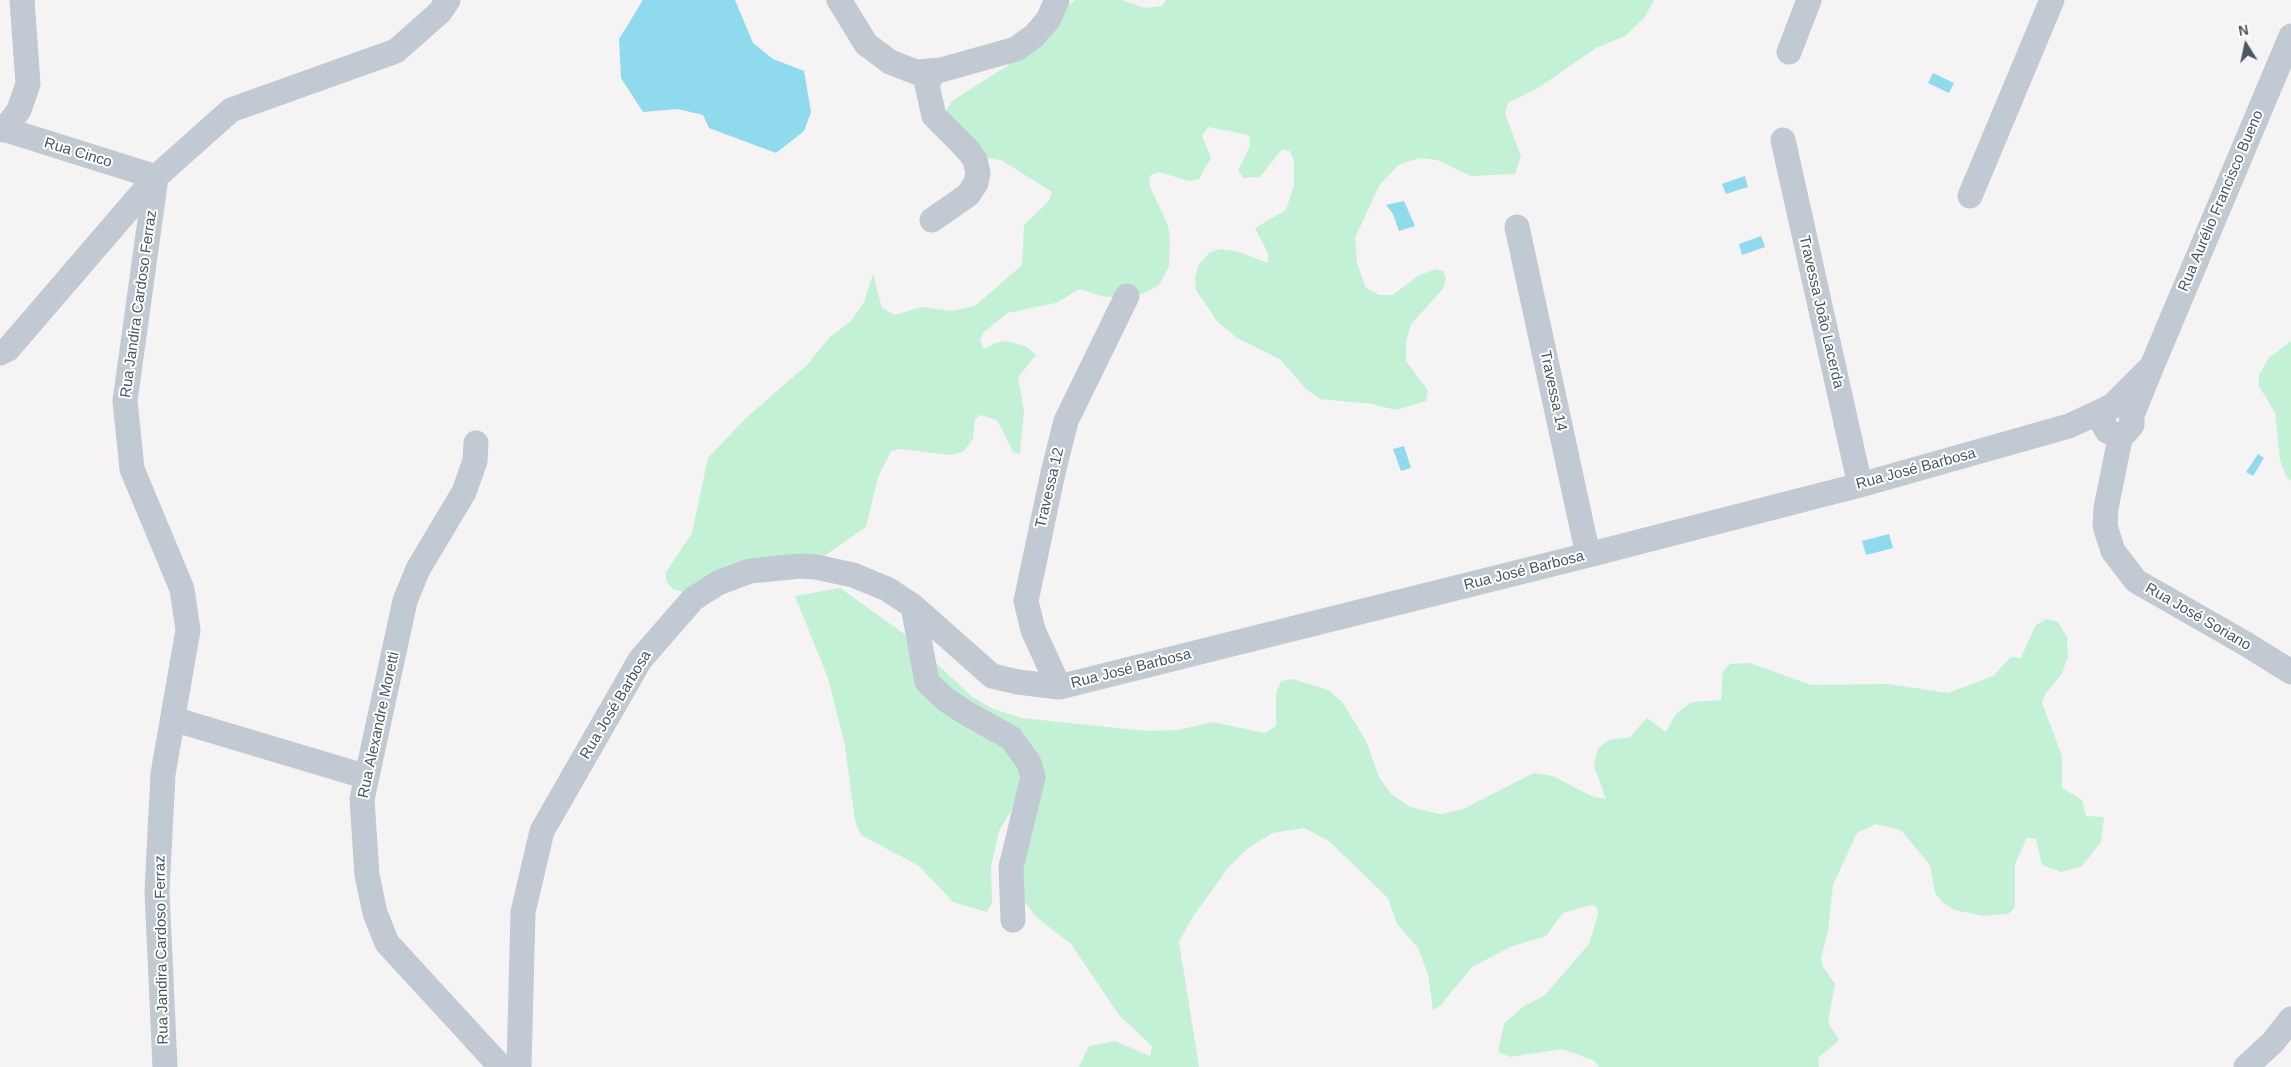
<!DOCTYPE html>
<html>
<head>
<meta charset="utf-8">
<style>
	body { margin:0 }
	#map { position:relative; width:2291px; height:1067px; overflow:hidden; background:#f5f3f3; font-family:Helvetica,sans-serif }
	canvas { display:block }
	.north { position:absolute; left:2221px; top:20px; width:50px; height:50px; -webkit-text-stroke:4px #fff; paint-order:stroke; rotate:350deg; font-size:14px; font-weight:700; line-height:20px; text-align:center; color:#4a5661 }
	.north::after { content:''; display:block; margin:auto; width:18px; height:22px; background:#4a5661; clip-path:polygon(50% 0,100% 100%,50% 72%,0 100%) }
</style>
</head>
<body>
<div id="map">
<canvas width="2291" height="1067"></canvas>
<div class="north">N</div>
</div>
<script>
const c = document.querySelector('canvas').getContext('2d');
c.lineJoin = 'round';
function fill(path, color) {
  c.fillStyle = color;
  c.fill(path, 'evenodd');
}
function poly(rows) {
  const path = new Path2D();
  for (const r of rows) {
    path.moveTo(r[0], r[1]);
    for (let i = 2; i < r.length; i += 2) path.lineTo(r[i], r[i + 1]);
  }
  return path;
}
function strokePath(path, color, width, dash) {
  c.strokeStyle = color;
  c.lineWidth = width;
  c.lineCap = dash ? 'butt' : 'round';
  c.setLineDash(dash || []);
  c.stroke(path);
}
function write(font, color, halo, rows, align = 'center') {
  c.font = font + ' Helvetica,sans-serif';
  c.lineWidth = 4;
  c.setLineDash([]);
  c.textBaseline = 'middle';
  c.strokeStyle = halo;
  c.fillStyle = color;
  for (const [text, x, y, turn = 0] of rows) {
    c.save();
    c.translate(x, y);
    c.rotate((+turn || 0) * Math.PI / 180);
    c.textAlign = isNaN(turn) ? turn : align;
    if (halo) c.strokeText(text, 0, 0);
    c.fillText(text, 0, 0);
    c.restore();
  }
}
fill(poly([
	[1075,0,1122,0,1145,8,1162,6,1166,0,1654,0,1645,17,1625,36,1596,48,1538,88,1508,103,1505,114,1521,156,1515,174,1471,176,1437,160,1419,158,1398,165,1379,186,1355,238,1357,263,1366,288,1379,295,1393,295,1419,275,1437,269,1443,271,1446,278,1443,289,1411,324,1406,342,1406,361,1428,391,1426,401,1396,410,1372,404,1320,399,1305,388,1281,360,1237,338,1217,321,1196,290,1195,278,1199,264,1210,252,1221,249,1239,252,1268,263,1268,253,1255,228,1286,210,1294,186,1294,162,1290,151,1282,149,1260,177,1244,178,1238,171,1250,146,1249,135,1208,127,1202,136,1211,158,1199,179,1189,181,1159,172,1149,176,1150,187,1167,223,1170,237,1169,266,1159,285,1145,293,1122,298,1101,296,1080,289,1056,303,1007,313,983,333,980,341,984,349,995,343,1006,341,1025,346,1036,355,1018,377,1024,411,1020,453,1013,452,997,420,981,415,975,419,973,439,963,452,950,455,901,449,891,451,878,477,866,527,821,558,686,593,673,589,666,581,666,572,692,533,708,458,746,418,807,365,829,338,851,321,864,302,873,274,882,308,895,315,921,307,952,311,975,306,1022,265,1024,225,1049,201,1052,192,1001,160,987,158,969,165,957,158,942,130,944,114,952,101,1021,57,1066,7],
	[2291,341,2291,481,2286,476,2280,460,2275,413,2259,386,2259,375,2269,358],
	[840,588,910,638,971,696,993,709,1022,718,1146,731,1179,730,1212,722,1265,733,1276,726,1276,693,1281,681,1293,679,1328,690,1343,703,1366,741,1379,777,1390,793,1410,807,1440,814,1461,810,1534,773,1553,776,1591,796,1606,799,1594,766,1598,748,1609,740,1630,737,1647,718,1666,732,1676,714,1691,702,1721,700,1723,671,1730,664,1750,663,1811,685,1888,684,1948,693,1993,676,2011,657,2021,658,2035,626,2046,619,2058,622,2067,637,2068,657,2061,675,2045,694,2042,703,2062,756,2062,788,2082,800,2086,816,2104,817,2101,842,2082,866,2061,872,2042,865,2036,839,2027,838,2015,864,2015,907,2008,914,1983,916,1955,910,1942,902,1935,893,1930,865,1901,830,1876,824,1857,833,1833,885,1828,931,1821,958,1823,967,1835,984,1828,1022,1839,1040,1818,1058,1819,1067,1600,1067,1593,1060,1562,1049,1510,1057,1498,1052,1504,1024,1524,1006,1544,996,1589,944,1598,914,1596,906,1590,905,1563,913,1546,936,1510,947,1472,967,1440,1006,1433,1010,1428,974,1418,948,1397,924,1388,898,1329,841,1304,828,1272,833,1247,849,1228,868,1192,918,1179,942,1199,1067,1079,1067,1089,1046,1115,1041,1150,1056,1152,1046,1119,1015,1071,944,1035,916,1023,899,1018,868,1037,812,1034,795,1020,796,999,831,991,867,992,903,987,912,953,902,919,866,861,835,855,821,845,746,828,678,795,596]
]), '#c3f1d5');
fill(poly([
	[643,0,735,0,753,43,773,59,804,71,811,112,804,131,776,153,709,128,703,115,678,109,643,112,621,78,619,39],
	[1933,73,1954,83,1949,93,1928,83],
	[1745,176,1748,187,1726,194,1722,184],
	[1404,201,1415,226,1399,231,1393,214,1386,205],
	[1761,236,1765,247,1742,255,1739,244],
	[1404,446,1411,468,1401,471,1393,449],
	[2258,454,2264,458,2253,476,2246,472],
	[1889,534,1893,548,1866,555,1862,541]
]), '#90daee');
strokePath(poly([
	[839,0,866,44,890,62,916,72,941,70,1016,49,1034,36,1048,20,1057,0],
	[1789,52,1809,0],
	[0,128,156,177],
	[4,130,19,110,28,84,22,0],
	[1783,140,1860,485],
	[156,177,125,401,132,469,182,589,188,630,163,774,157,891,165,1067],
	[1970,196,2052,0],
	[932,220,968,195,976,183,978,173,975,160,968,150,934,116,927,85,934,71],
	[1517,227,1588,555],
	[0,353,8,349,156,177,231,110,396,51,440,12,448,0],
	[2132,415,2126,407,2117,404,2107,408,2102,422,2107,431,2116,435,2125,433,2132,425,2132,415,2152,366,2291,36],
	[2121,434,2106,508,2105,526,2113,551,2136,581,2246,644,2291,672],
	[476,443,475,461,464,492,418,569,405,601,362,799,367,875,375,913,387,943,501,1067],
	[913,606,927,682,945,699,966,713,1011,738,1029,763,1033,777,1011,867,1013,920],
	[1059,687,1033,630,1026,601,1053,473,1066,421,1127,296],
	[173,719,367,777],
	[519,1067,523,912,542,831,640,660,693,599,718,583,750,571,800,566,816,567,853,575,887,589,913,606,992,676,1018,682,1059,687,1588,555,1860,485,2069,426,2112,406,2152,366],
	[2246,1067,2273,1042,2291,1019]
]), '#c1cad2', 25);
write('15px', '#4a5661', '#fff', [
	["Rua Cinco",78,153,17],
	["Rua Aurélio Francisco Bueno",2221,201,-67],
	["Rua Jandira Cardoso Ferraz",139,304,-82],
	["Travessa João Lacerda",1821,312,77],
	["Travessa 14",1553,391,78],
	["Rua José Barbosa",1916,469,-15],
	["Travessa 12",1050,488,-77],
	["Rua José Barbosa",1524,571,-14],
	["Rua José Soriano",2198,617,30],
	["Rua José Barbosa",1131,669,-14],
	["Rua José Barbosa",616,705,-59],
	["Rua Alexandre Moretti",379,725,-78],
	["Rua Jandira Cardoso Ferraz",162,950,-91]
]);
</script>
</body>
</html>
